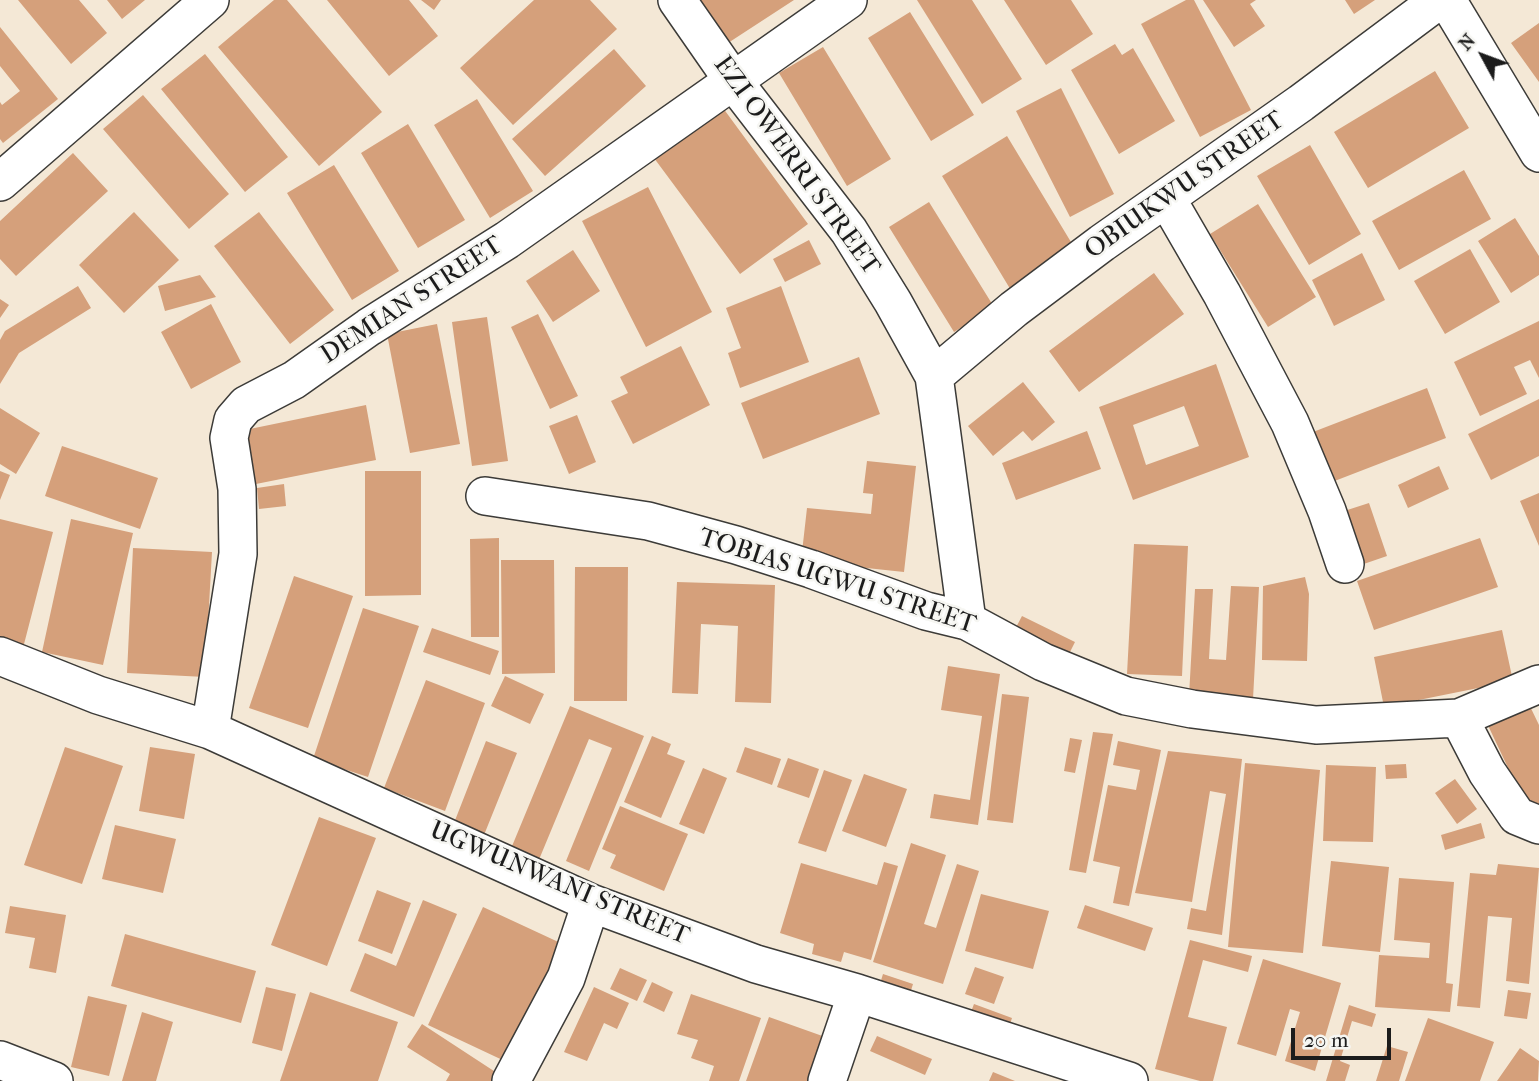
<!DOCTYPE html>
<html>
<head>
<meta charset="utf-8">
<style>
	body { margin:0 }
	#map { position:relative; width:1539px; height:1081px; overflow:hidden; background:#f4e8d6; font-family:"IM FELL French Canon",serif }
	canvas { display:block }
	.north { position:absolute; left:1448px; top:21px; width:70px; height:70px; -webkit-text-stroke:5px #f6f6f2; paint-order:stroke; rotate:311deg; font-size:19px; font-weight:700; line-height:28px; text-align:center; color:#1c1c1c }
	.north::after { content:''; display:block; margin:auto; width:24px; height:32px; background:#1c1c1c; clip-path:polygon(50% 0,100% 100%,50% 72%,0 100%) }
	.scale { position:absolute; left:1291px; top:1028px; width:100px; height:32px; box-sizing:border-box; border:4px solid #1c1c1c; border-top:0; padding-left:9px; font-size:21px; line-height:24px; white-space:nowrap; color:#1c1c1c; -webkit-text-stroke:5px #f6f6f2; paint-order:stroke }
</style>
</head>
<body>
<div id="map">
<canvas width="1539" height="1081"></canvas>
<div class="north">N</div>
<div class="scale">20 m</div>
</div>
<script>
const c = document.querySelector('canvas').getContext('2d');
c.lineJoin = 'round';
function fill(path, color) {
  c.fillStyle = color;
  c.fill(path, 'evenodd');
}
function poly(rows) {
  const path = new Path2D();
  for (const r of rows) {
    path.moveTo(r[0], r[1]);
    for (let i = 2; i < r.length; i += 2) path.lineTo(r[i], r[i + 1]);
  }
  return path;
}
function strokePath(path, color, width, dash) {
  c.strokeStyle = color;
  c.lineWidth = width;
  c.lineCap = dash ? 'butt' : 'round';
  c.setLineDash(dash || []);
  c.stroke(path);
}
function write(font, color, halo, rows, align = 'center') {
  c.font = font + ' "IM FELL French Canon",serif';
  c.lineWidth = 5;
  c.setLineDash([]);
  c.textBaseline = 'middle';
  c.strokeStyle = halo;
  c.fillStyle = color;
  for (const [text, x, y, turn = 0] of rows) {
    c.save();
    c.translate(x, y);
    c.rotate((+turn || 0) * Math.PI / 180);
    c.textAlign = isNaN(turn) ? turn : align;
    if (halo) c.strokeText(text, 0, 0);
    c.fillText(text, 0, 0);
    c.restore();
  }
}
fill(poly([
	[18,0,79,0,107,33,71,64],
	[107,0,145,0,122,19],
	[274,0,287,0,382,112,319,166,218,47],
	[327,0,409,0,438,36,389,76],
	[421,0,441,0,434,10],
	[534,0,590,0,617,29,513,125,460,68],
	[700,0,794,0,728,43],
	[917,0,972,0,1022,79,982,104],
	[1004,0,1071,0,1093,34,1046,65],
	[1186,0,1194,0,1251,110,1200,137,1141,24],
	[1203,0,1256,0,1250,4,1265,26,1234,47],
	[1345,0,1375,0,1354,14],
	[910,12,974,115,931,141,868,38],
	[1539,23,1539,82,1511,43],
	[0,27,58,99,3,143,0,139,0,102,2,105,20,91,0,66],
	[1115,44,1122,55,1133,48,1175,121,1119,154,1071,70],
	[823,47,891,159,847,186,779,73],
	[614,49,646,86,545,176,512,139],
	[205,54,288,157,245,192,161,89],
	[1435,71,1469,128,1368,188,1334,132],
	[1061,88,1114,194,1070,217,1016,111],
	[143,95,229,194,189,229,103,129],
	[477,99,533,191,490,218,434,125],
	[723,108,808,224,740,274,654,158],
	[408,124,465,220,418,248,361,153],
	[1007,136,1077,252,1012,292,942,176],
	[1310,145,1361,234,1309,265,1257,176],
	[73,153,108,191,16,276,0,259,0,221],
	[334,165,399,271,352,300,287,193],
	[1464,170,1491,219,1399,270,1372,221],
	[648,187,712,312,646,347,582,221],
	[929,202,994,307,954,332,889,227],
	[1258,204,1316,297,1268,327,1210,234],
	[134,212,179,260,124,313,79,265],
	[259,212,334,310,290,344,214,246],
	[1515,218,1539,256,1539,275,1511,293,1478,241],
	[809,240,821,264,785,282,773,259],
	[1470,249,1500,302,1445,334,1414,281],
	[573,250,600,291,553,322,526,281],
	[1362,253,1385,300,1334,326,1312,280],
	[1154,273,1184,314,1079,392,1049,351],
	[200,275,216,297,165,311,158,286],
	[78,286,91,308,19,353,0,384,0,340,5,331],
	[781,286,809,362,740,388,728,353,741,348,726,308],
	[0,299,9,305,0,318],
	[211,304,241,362,191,389,161,332],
	[538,314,578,396,550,409,511,327],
	[487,317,508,461,472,466,452,322],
	[1539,321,1539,378,1530,360,1514,367,1527,394,1480,416,1454,362],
	[437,324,460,444,410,453,387,334],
	[681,346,710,405,633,444,611,401,628,393,620,377],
	[859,357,880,414,763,459,741,403],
	[1216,364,1249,457,1133,500,1099,407],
	[1184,406,1199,446,1146,465,1133,425],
	[1023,382,1055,422,1032,441,1023,431,993,456,968,426],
	[1427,388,1446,438,1332,482,1313,432],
	[1539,399,1539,456,1491,480,1468,434],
	[366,405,376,460,256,484,245,430],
	[0,408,40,433,16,474,0,464],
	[577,415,596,462,569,474,549,426],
	[1087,431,1101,469,1016,500,1002,463],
	[62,446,158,478,140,529,45,496],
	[867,461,916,466,904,572,801,561,807,508,871,514,873,494,863,493],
	[1439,466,1449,489,1408,508,1398,485],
	[0,471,10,475,0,500],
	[365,471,421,471,421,595,365,596],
	[284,484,286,506,259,509,257,488],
	[1539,493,1539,546,1520,501],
	[1369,503,1387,556,1355,567,1338,513],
	[0,519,53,532,23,648,0,642],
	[71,519,133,533,103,665,42,652],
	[499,538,499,637,471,637,470,539],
	[1480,538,1498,587,1374,630,1357,581],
	[1134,544,1188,546,1182,676,1127,674],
	[133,548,212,552,205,677,127,673],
	[501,560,554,560,555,673,502,674],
	[575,567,628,567,627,701,574,701],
	[294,576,353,596,308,728,249,708],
	[1305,577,1309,594,1307,661,1262,660,1263,586],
	[677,582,775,585,771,703,735,702,738,626,701,624,698,694,672,693],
	[1231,586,1259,587,1253,699,1189,696,1195,589,1213,589,1209,659,1226,660],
	[363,608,419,626,368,777,313,759],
	[1022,616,1075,642,1065,662,1012,635],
	[432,628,499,651,490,675,423,652],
	[1502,630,1513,681,1384,707,1374,657],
	[948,666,1000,674,978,825,930,818,934,794,970,800,982,716,941,710],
	[505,676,544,694,530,724,491,706],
	[426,680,485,703,445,811,384,788],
	[1002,694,1029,697,1013,823,987,820],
	[1526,698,1539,725,1539,805,1528,810,1484,717],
	[570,706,644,736,589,871,566,861,612,748,589,739,538,862,510,851],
	[1093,732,1113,734,1086,873,1069,870],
	[652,736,671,744,667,754,685,761,661,818,624,802],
	[1070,738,1082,740,1075,773,1064,771],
	[486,741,517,753,484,835,454,823],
	[1118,741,1161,750,1129,906,1113,903,1120,867,1093,861,1108,785,1136,790,1140,770,1113,765],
	[65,747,123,766,82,884,24,865],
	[150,747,195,754,184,819,139,811],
	[745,747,781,759,772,785,736,772],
	[1168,751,1242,759,1222,935,1187,929,1191,908,1206,911,1226,794,1210,791,1192,902,1135,893],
	[788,758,819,769,809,798,777,787],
	[1245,763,1320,770,1303,953,1228,947],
	[1406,764,1407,778,1386,779,1385,765],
	[1326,765,1376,767,1373,842,1323,841],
	[703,768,727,778,704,834,679,824],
	[824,770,852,780,826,852,798,843],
	[864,774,907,789,886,847,842,831],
	[1455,779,1477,809,1457,824,1435,793],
	[620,806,688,834,664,891,610,868,616,855,602,849],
	[319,817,376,838,327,966,271,945],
	[1481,823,1485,838,1445,850,1441,835],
	[115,825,176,839,163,893,102,879],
	[911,843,946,855,924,924,936,928,957,864,979,871,943,984,873,962],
	[1331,861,1389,867,1380,952,1322,946],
	[884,862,898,866,871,960,844,952,841,962,812,954,814,944,780,933,801,863,877,885],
	[1498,864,1539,868,1529,984,1506,981,1512,918,1488,916,1480,1008,1457,1006,1470,873,1496,875],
	[1399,878,1454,882,1446,983,1453,984,1450,1012,1375,1007,1379,955,1429,958,1430,943,1394,940],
	[377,890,411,903,392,954,358,941],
	[981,894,1049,911,1033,969,965,951],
	[423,900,457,914,414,1017,350,991,365,953,396,966],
	[1085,905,1153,928,1145,951,1077,928],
	[10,906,66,915,56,973,29,968,35,938,5,933],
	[483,907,567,946,511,1064,428,1025],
	[125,934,256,971,241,1023,111,986],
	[1190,940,1252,956,1248,972,1203,960,1188,1017,1227,1027,1213,1081,1200,1081,1155,1069],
	[1263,959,1341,983,1315,1071,1285,1061,1300,1012,1290,1009,1276,1056,1237,1044],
	[975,967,1004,977,994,1004,965,994],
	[620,968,647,980,637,1001,610,989],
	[883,974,913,984,908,1000,878,990],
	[652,982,673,992,664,1012,643,1002],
	[266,987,296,994,282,1051,252,1043],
	[594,987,629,1003,617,1029,604,1023,587,1061,564,1052],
	[1508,990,1531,993,1527,1019,1504,1016],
	[310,992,398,1022,378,1081,280,1081],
	[691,994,761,1018,739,1081,709,1081,714,1066,691,1058,698,1040,677,1034],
	[88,996,127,1005,109,1076,71,1067],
	[974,1004,1012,1018,1005,1039,966,1025],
	[1349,1005,1376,1014,1372,1027,1352,1021,1340,1061,1350,1065,1345,1081,1326,1081],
	[142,1012,173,1022,156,1081,122,1081],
	[769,1017,828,1038,813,1081,746,1081],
	[1428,1018,1494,1042,1480,1081,1405,1081],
	[422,1024,500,1075,496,1081,446,1081,450,1074,407,1047],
	[877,1036,932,1059,925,1075,870,1051],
	[1387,1046,1408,1052,1399,1081,1376,1081],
	[1520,1048,1539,1061,1538,1081,1497,1081],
	[993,1072,1015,1081,989,1081]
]), '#d5a07b');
const street = poly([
	[677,0,734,82,849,231,893,302,934,376,967,621],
	[1447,0,1539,153],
	[0,182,210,0],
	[1167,199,1222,294,1290,423,1327,511,1345,564],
	[934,376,1014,309,1102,243,1301,103,1439,0],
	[485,496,648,521,736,545,811,569,926,611,967,621,1043,662,1126,696,1192,709,1316,725,1459,718,1487,772,1517,816,1539,825],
	[0,656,98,695,210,730,591,903,756,964,857,993,1129,1081],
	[1459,718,1539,684],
	[210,730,238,554,237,489,229,438,233,420,246,405,294,380,369,327,507,240,848,0],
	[0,1060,54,1081],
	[511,1081,566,978,591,903],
	[827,1081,857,993]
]);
strokePath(street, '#3c3b38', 40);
strokePath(street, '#fff', 37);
write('26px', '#1c1c1c', '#f6f6f2', [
	["EZI OWERRI STREET",796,166,54],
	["OBIUKWU STREET",1185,186,-35],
	["DEMIAN STREET",412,301,-33],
	["TOBIAS UGWU STREET",837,582,18],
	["UGWUNWANI STREET",559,884,23]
]);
</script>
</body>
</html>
